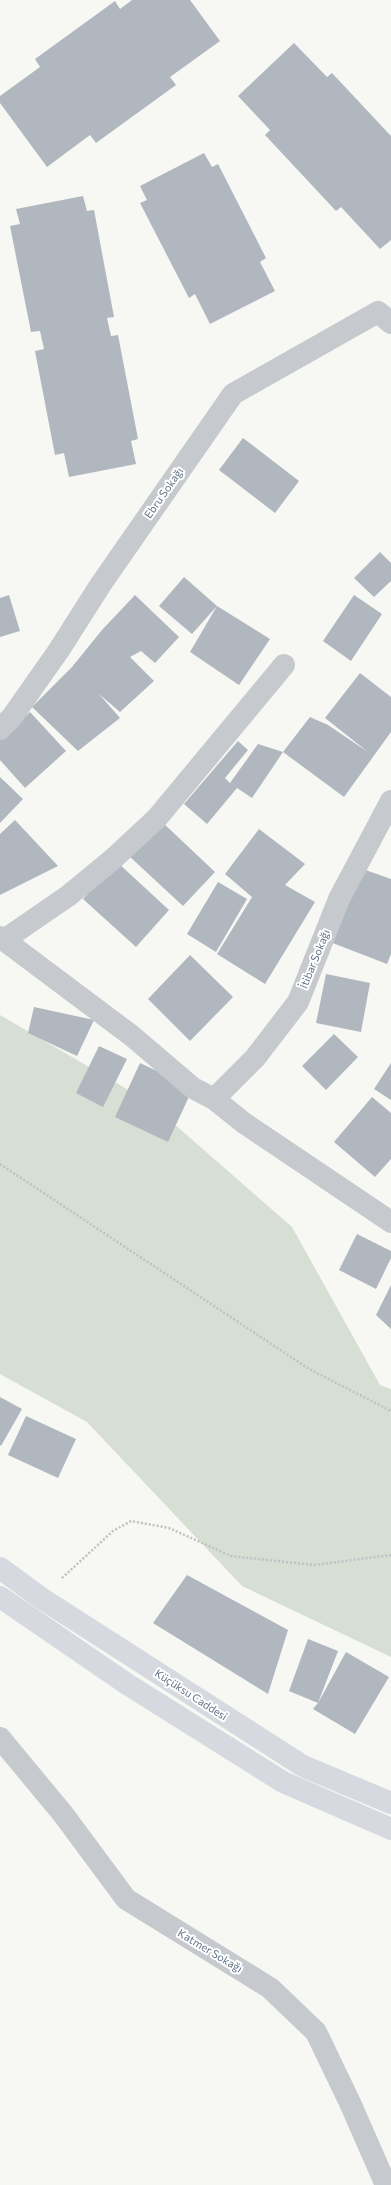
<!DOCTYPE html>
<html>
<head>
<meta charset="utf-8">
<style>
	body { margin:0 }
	canvas { display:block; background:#f7f7f3 }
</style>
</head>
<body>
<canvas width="391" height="2185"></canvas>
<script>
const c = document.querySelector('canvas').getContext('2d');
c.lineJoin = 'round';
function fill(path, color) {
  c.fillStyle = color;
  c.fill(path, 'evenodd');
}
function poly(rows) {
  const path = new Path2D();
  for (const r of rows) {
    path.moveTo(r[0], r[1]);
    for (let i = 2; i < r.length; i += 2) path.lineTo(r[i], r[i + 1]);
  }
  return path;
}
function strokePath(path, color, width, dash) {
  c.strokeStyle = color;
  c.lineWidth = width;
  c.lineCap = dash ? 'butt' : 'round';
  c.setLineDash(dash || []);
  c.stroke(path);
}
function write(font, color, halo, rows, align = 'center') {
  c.font = font + ' Commissioner,sans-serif';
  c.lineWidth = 4;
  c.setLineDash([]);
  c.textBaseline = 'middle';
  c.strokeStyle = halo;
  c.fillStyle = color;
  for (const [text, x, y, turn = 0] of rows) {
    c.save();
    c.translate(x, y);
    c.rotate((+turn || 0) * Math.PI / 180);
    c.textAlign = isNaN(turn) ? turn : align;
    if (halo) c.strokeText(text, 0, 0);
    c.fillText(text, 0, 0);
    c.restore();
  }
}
fill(poly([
	[0,1015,149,1102,292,1227,380,1385,391,1389,391,1657,242,1586,87,1422,0,1374]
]), '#d7dfd4');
fill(poly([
	[132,0,190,0,220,41,170,77,176,85,96,143,90,135,47,167,0,103,0,96,40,67,35,59,115,1,120,9],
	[294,43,327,77,332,73,391,136,391,240,380,249,341,207,336,211,265,135,270,130,238,96],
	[204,153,212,167,218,164,266,258,260,262,275,291,210,324,195,294,189,298,140,203,147,200,140,186],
	[83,196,87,211,94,210,114,317,107,318,111,336,118,335,138,439,131,441,136,464,69,477,64,453,55,455,35,351,44,349,40,331,31,332,10,226,20,224,16,209],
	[243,438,299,481,275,513,219,470],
	[380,552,391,563,391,581,374,597,354,578],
	[184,577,217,606,192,634,159,606],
	[9,595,20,631,0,637,0,598],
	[135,595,179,637,155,663,141,651,130,657,154,681,120,712,99,694,120,718,78,751,32,707,72,667,102,630],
	[354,595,382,614,351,661,323,641],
	[217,606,270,639,239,685,190,652],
	[360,673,391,697,391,732,344,797,283,752,310,717,328,725,368,752,325,718],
	[30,712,66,751,25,788,0,760,0,740],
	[238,741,248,750,225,778,230,783,258,744,283,752,252,798,237,788,207,824,184,804],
	[0,777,23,799,0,823],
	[15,820,58,866,0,895,0,834],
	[161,821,215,872,183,906,129,856],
	[259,829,305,864,285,885,315,902,265,984,217,954,252,897,225,874],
	[117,862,169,910,136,947,83,899],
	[357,867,391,879,391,954,387,964,330,942],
	[218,882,247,899,216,952,187,934],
	[190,955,233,997,190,1041,148,999],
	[326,974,370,983,361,1032,316,1023],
	[34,1007,94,1020,77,1056,28,1033],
	[334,1034,358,1057,326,1090,302,1066],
	[99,1046,127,1059,103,1107,76,1093],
	[140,1063,193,1088,168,1142,115,1117],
	[391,1063,391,1100,374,1089],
	[372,1097,391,1113,391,1159,375,1177,334,1142],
	[357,1234,391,1251,391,1258,376,1289,339,1270],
	[391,1285,391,1329,376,1315],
	[0,1397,22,1409,1,1446,0,1445],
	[26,1416,76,1439,58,1478,8,1455],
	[187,1575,288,1630,268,1694,153,1623],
	[308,1639,338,1651,318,1703,346,1652,389,1677,355,1734,313,1709,318,1703,289,1691]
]), '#b0b7bf');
strokePath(poly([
	[0,1164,309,1369,391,1411],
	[62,1578,113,1531,131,1521,169,1528,231,1556,314,1565,391,1555]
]), '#bfc1c4', 2.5, [2, 2]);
strokePath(poly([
	[0,729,12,717,59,650,101,584,233,394,378,312,391,323],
	[0,937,132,1036,193,1088,214,1099,244,1123,391,1222],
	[4,940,68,896,113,859,157,818,284,665],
	[214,1099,255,1058,298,1002,339,899,391,801],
	[0,1738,63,1814,126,1899,270,1988,316,2032,351,2105,386,2185]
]), '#c6c9ce', 22);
strokePath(poly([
	[0,1568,41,1598,303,1766,391,1803],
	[0,1597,127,1684,283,1782,391,1829]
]), '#d6dae0', 22);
write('11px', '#627388', '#fff', [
	["Ebru Sokağı",164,493,-55],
	["İtibar Sokağı",315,959,-68],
	["Küçüksu Caddesi",191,1695,33],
	["Katmer Sokağı",210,1951,31]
]);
</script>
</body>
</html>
